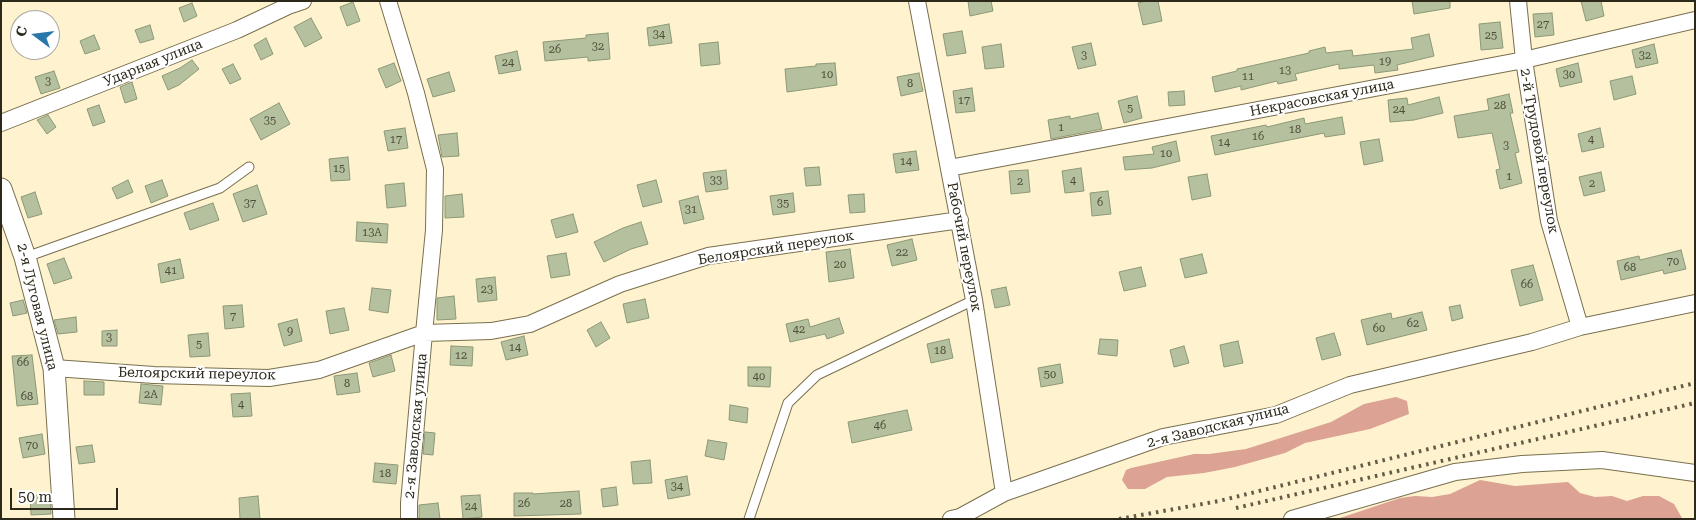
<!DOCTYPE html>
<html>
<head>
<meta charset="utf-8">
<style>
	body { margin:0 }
	#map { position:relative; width:1696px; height:520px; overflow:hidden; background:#fef3ce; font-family:"Roboto Serif",serif }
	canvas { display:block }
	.frame { position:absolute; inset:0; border:2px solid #2c281a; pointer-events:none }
	.north { position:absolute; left:10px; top:10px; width:50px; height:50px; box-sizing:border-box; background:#fff; border:1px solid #aba9a3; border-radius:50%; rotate:285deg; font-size:14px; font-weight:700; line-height:20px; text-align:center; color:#2c281a }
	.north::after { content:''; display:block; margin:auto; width:18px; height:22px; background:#2a78aa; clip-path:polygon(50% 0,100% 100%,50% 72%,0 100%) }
	.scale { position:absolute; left:10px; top:488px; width:108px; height:22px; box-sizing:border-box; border:2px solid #2c281a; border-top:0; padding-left:6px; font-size:15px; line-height:18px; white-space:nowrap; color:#2c281a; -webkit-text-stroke:4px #fff; paint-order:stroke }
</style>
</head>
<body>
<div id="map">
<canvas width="1696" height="520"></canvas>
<div class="frame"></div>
<div class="north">С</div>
<div class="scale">50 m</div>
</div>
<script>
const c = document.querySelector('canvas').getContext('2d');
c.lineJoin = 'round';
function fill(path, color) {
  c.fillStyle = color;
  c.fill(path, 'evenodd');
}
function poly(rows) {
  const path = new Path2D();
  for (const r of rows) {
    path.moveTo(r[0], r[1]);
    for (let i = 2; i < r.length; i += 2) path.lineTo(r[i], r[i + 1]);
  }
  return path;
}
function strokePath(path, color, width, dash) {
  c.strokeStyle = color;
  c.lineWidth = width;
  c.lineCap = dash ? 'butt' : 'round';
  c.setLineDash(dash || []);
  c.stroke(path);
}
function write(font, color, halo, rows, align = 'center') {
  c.font = font + ' "Roboto Serif",serif';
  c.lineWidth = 4;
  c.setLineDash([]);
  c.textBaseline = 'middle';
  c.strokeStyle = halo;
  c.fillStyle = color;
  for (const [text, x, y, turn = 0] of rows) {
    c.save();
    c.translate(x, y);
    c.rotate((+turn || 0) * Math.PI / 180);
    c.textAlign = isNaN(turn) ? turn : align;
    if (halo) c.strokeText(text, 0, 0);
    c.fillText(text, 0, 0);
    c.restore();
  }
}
fill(poly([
	[1396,397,1407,401,1409,414,1370,429,1305,443,1285,453,1235,467,1204,473,1167,477,1145,489,1128,489,1122,480,1126,470,1131,468,1194,454,1209,454,1246,449,1331,422,1364,404],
	[1480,480,1515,486,1568,482,1580,493,1595,497,1612,496,1627,501,1643,496,1659,496,1674,504,1682,518,1695,519,1337,519,1400,498,1415,496,1432,497,1450,494]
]), '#dca293');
const building = poly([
	[968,1,991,1,993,11,970,16,968,1],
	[1146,1,1158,1,1162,21,1143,25,1138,3,1146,1],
	[1412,1,1450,1,1450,8,1414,14,1412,1],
	[1581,1,1601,1,1604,16,1586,21,1581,1],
	[353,2,360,21,347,26,340,7,353,2],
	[192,3,197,16,184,22,179,8,192,3],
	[1552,13,1554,35,1535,37,1533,14,1552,13],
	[311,18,322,38,305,47,294,27,311,18],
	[1500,22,1503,48,1481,50,1479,24,1500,22],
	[669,24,672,43,649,46,647,28,669,24],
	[150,25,154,39,140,43,135,30,150,25],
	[962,31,966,53,947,56,943,34,962,31],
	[608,33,610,59,588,61,588,57,545,61,543,42,586,38,586,35,608,33],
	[1429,34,1434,56,1397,65,1398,70,1375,73,1374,65,1339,69,1339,64,1295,74,1297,80,1278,84,1277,81,1241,90,1241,86,1215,92,1212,77,1237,71,1237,69,1309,53,1309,51,1325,47,1326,53,1352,50,1353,56,1413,49,1411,38,1429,34],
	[94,35,100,49,85,54,80,41,94,35],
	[266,38,273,54,261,60,254,45,266,38],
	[718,42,720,64,701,66,699,44,718,42],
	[1091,43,1096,65,1078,69,1072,47,1091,43],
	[1001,44,1004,67,985,69,982,47,1001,44],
	[1654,44,1658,63,1636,68,1632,50,1654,44],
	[517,51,521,70,499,74,495,56,517,51],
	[192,60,199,69,179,85,168,90,162,76,180,68,192,60],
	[394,63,401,81,386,88,378,69,394,63],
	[835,63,837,85,787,92,785,69,816,66,816,64,835,63],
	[1578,63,1582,82,1560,87,1556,69,1578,63],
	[233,64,241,79,230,84,222,69,233,64],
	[54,71,60,88,41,94,35,77,54,71],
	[449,72,455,91,433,97,427,79,449,72],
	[919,73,923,91,901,96,897,77,919,73],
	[1632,76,1636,94,1614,100,1610,81,1632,76],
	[132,82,137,99,125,103,120,87,132,82],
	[972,88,975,111,956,113,953,91,972,88],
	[1184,91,1185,105,1169,106,1168,92,1184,91],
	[1509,94,1513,113,1510,113,1519,152,1515,153,1522,183,1500,189,1496,170,1500,169,1492,133,1458,138,1454,116,1489,110,1487,99,1509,94],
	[1137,96,1142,118,1124,123,1118,101,1137,96],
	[1439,97,1443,113,1414,120,1390,122,1388,100,1407,98,1408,105,1439,97],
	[279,103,290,124,261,140,250,119,279,103],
	[99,105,105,122,93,126,87,109,99,105],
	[1098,113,1102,129,1051,139,1048,120,1070,116,1070,119,1098,113],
	[48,115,56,127,47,134,37,120,48,115],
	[1342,117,1345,134,1325,137,1324,133,1215,155,1211,136,1266,125,1267,127,1304,118,1305,124,1342,117],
	[405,128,408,148,388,151,384,131,405,128],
	[1600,128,1604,147,1582,152,1578,134,1600,128],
	[457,133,459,156,442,157,438,135,457,133],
	[1379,139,1383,161,1364,165,1360,142,1379,139],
	[1176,141,1180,161,1152,168,1125,170,1123,157,1154,154,1152,147,1176,141],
	[916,151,919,170,896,173,893,154,916,151],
	[348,157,350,180,331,181,329,159,348,157],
	[819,167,821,185,806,186,804,168,819,167],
	[1081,168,1084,191,1065,193,1062,171,1081,168],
	[726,170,728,189,706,192,703,173,726,170],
	[1028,170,1030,192,1011,194,1009,171,1028,170],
	[1601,172,1605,191,1584,196,1579,177,1601,172],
	[1207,174,1211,196,1192,200,1188,177,1207,174],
	[128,180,133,192,117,199,112,188,128,180],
	[162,180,168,196,151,203,145,186,162,180],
	[656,180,662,202,643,207,637,185,656,180],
	[404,183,406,206,387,208,385,185,404,183],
	[257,185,267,214,243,222,233,194,257,185],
	[1108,191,1111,214,1092,216,1090,193,1108,191],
	[35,192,42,214,28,218,21,197,35,192],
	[793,193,795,212,773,215,770,196,793,193],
	[462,194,464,217,445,218,445,196,462,194],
	[864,194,865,212,850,213,848,195,864,194],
	[698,196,704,219,684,224,679,201,698,196],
	[213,203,219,220,190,230,184,213,213,203],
	[573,214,578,232,556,238,551,220,573,214],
	[357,222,388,224,387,243,356,241,357,222],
	[641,222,648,244,631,249,604,262,594,242,623,228,641,222],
	[912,239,917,260,892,266,887,245,912,239],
	[850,249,854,278,829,282,826,252,850,249],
	[1681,250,1686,269,1664,274,1663,270,1621,280,1617,261,1639,256,1640,260,1681,250],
	[566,253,570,275,551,278,547,256,566,253],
	[1202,254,1207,273,1185,278,1180,259,1202,254],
	[64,258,72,278,54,284,47,264,64,258],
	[180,259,184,278,161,283,158,264,180,259],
	[1533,265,1543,300,1520,306,1511,270,1533,265],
	[1141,267,1146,286,1124,291,1119,272,1141,267],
	[495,277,497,300,478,302,476,279,495,277],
	[1006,287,1010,305,995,308,991,290,1006,287],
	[372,288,391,290,388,313,369,310,372,288],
	[454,296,456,319,437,320,437,298,454,296],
	[645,299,649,318,627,323,623,304,645,299],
	[23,300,27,313,13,316,10,303,23,300],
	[242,305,244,327,225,329,223,306,242,305],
	[1460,305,1463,318,1452,321,1449,307,1460,305],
	[344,308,349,330,330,334,326,311,344,308],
	[1422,312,1427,330,1367,345,1361,320,1391,313,1392,319,1422,312],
	[76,317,77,332,58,334,54,320,76,317],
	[839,318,844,333,827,339,825,334,790,342,786,324,808,319,810,327,839,318],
	[297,319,302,341,284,346,278,324,297,319],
	[601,322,610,338,596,347,587,330,601,322],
	[117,330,117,346,102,346,102,331,117,330],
	[208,333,210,356,190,357,188,335,208,333],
	[1334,333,1341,355,1322,360,1316,338,1334,333],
	[524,336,528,355,506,360,501,342,524,336],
	[949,339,953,358,931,363,927,344,949,339],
	[1100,339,1118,340,1117,356,1098,354,1100,339],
	[1238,341,1243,363,1224,367,1220,345,1238,341],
	[451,346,473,347,472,366,450,365,451,346],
	[1184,346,1189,363,1174,367,1170,350,1184,346],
	[32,355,38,404,17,406,12,356,32,355],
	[391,355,395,371,373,377,369,363,391,355],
	[1060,364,1063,383,1041,387,1038,368,1060,364],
	[748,367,771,367,770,387,748,386,748,367],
	[357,373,360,392,337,395,334,376,357,373],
	[84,381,104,382,104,395,84,395,84,381],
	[141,384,163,386,161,405,139,403,141,384],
	[250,393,252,416,233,417,231,394,250,393],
	[730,405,748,408,747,423,729,420,730,405],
	[907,410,912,430,852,443,848,422,907,410],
	[425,432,435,433,433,455,423,454,425,432],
	[42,434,45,454,23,458,19,438,42,434],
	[708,440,727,443,724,460,705,456,708,440],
	[92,445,95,462,79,464,76,447,92,445],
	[650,460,652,483,633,484,631,462,650,460],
	[375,463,398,465,396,484,373,482,375,463],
	[687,476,690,495,668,499,665,480,687,476],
	[616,487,618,505,603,507,601,489,616,487],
	[579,491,581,514,514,516,514,493,533,493,533,494,579,491],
	[50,494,51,514,31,515,30,496,50,494],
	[480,495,482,517,463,519,461,496,480,495],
	[258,496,260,519,240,519,239,498,258,496],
	[438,503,440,519,419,519,419,505,438,503]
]);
fill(building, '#b4c09e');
strokePath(building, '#8c9877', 1);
const service = poly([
	[26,257,220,188,249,167],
	[749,519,788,403,817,375,974,300]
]);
const minor = poly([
	[388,1,416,93,435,169,434,230,424,333,409,503,409,519],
	[917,1,974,300,1004,493],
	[1518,1,1524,60,1549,221,1580,327],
	[1,123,237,30,288,6,303,1],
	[949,168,1524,60,1695,20],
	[54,368,154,375,269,378,319,370,424,333,491,331,530,324,620,284,708,256,960,220],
	[951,519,960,517,1004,493,1163,437,1276,415,1350,385,1532,342,1580,327,1695,303],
	[1292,519,1455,472,1522,464,1602,460,1695,473]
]);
const tertiary = poly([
	[1,189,25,257,54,368,64,519]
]);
strokePath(service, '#796f4e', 11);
strokePath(minor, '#796f4e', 18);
strokePath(tertiary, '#796f4e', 23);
strokePath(service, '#fff', 9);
strokePath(minor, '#fff', 16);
strokePath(tertiary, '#fff', 21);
strokePath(poly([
	[1236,508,1695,403],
	[1119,519,1219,501,1695,383]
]), '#615b47', 4, [2.5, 5]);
write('11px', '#4e4e3b', null, [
	["27",1543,25],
	["34",659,35],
	["25",1491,36],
	["32",598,47],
	["26",555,50],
	["3",1084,56],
	["32",1645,56],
	["19",1385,62],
	["24",508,63],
	["13",1285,71],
	["10",827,75],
	["30",1569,75],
	["11",1248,77],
	["3",48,82],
	["8",910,84],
	["17",964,101],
	["28",1500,106],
	["5",1130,109],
	["24",1399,110],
	["35",270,121],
	["1",1061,128],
	["18",1295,130],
	["16",1258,137],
	["17",396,140],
	["4",1591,140],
	["14",1224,143],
	["3",1506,146],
	["10",1166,154],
	["14",906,162],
	["15",339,169],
	["1",1509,177],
	["33",716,181],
	["4",1073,181],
	["2",1020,182],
	["2",1592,184],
	["6",1100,203],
	["37",250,204],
	["35",783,204],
	["31",691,210],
	["13А",372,233],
	["22",902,253],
	["70",1673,262],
	["20",840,265],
	["68",1630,268],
	["41",171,271],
	["66",1527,285],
	["23",487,290],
	["7",233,317],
	["62",1413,324],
	["60",1379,329],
	["42",799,330],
	["9",290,332],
	["3",109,338],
	["5",199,345],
	["14",515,348],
	["18",940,351],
	["12",461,356],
	["66",23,363],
	["50",1050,375],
	["40",759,377],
	["8",347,384],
	["2А",151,395],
	["68",27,397],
	["4",241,405],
	["46",880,426],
	["70",32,446],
	["18",385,474],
	["34",677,487],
	["26",524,504],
	["28",566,504],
	["24",471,507]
]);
write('14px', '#2c281a', '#fff', [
	["Ударная улица",153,63,-22],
	["Некрасовская улица",1322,98,-11],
	["2-й Трудовой переулок",1539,151,80],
	["Рабочий переулок",964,247,79],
	["Белоярский переулок",776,248,-9],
	["2-я Луговая улица",37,307,76],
	["Белоярский переулок",197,374,1],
	["2-я Заводская улица",416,426,-85],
	["2-я Заводская улица",1218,426,-14]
]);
</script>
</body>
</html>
